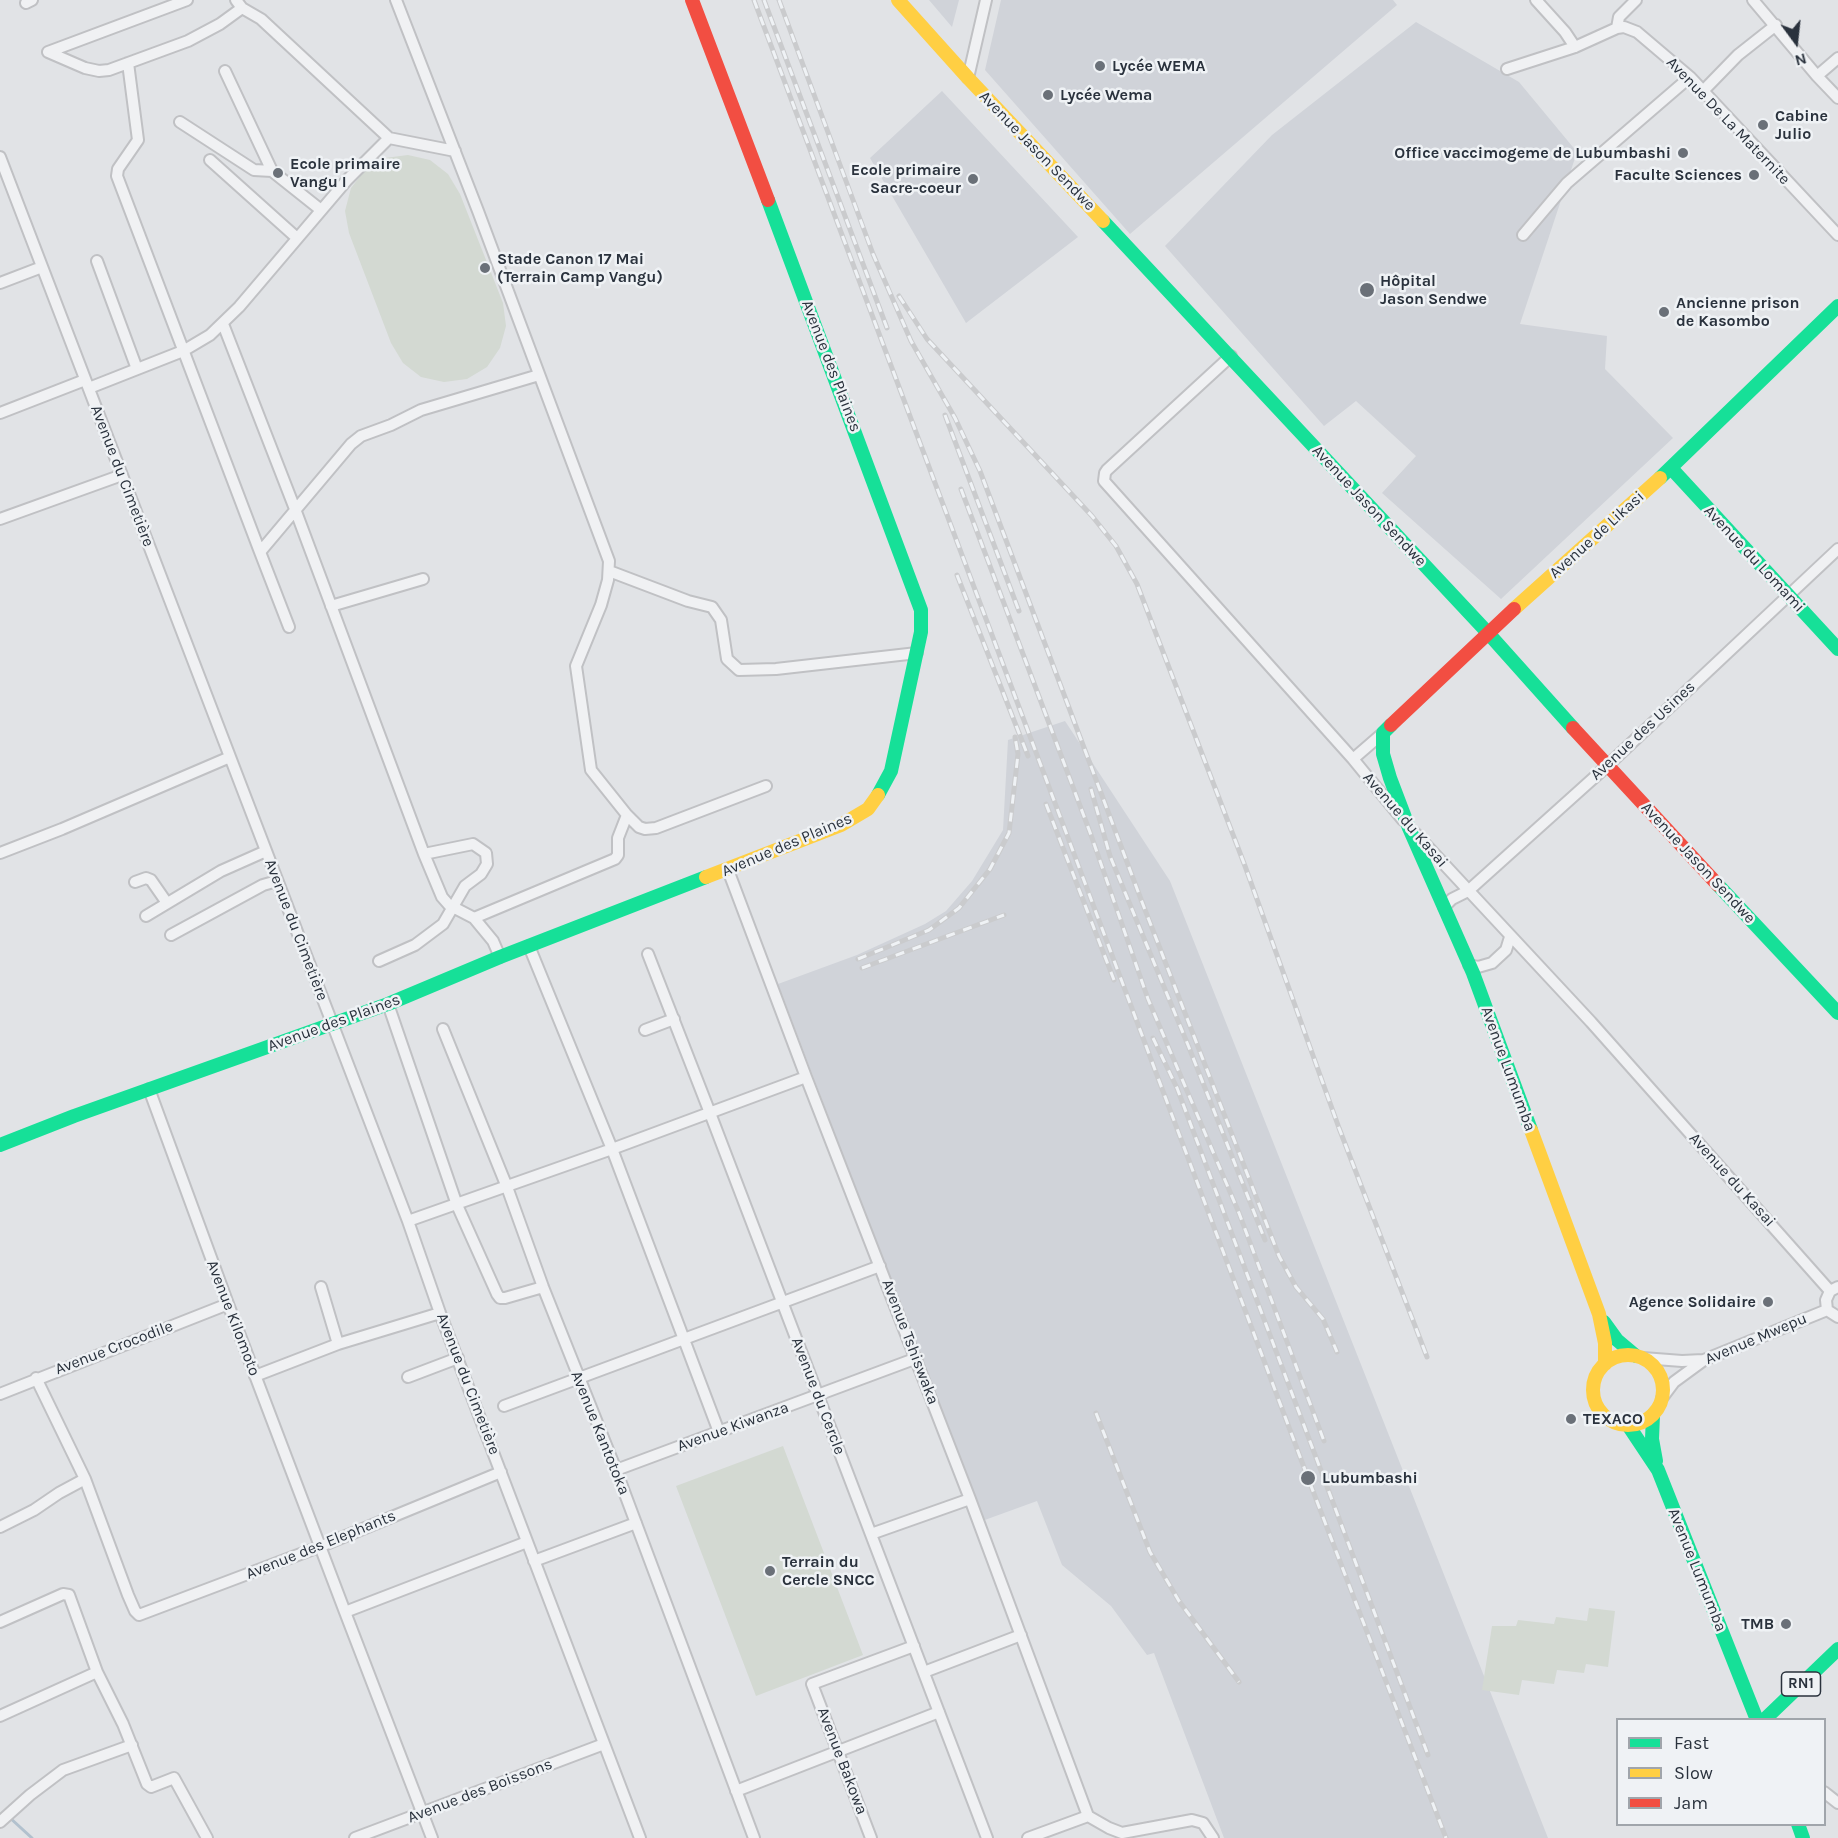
<!DOCTYPE html>
<html>
<head>
<meta charset="utf-8">
<style>
	body { margin:0 }
	#map { position:relative; width:1838px; height:1838px; overflow:hidden; background:#e1e3e6; font-family:Karla,sans-serif }
	canvas { display:block }
	.legend { position:absolute; left:1616px; top:1718px; width:210px; height:108px; box-sizing:border-box; background:#eff2f5; border:2px solid #a0a5ab; margin:0; padding:8px 10px; list-style:none; font-size:18px; color:#2a323d }
	.legend li { display:flex; align-items:center; gap:12px; height:30px }
	.legend b { width:30px; border:2px solid #a0a5ab }
	.north { position:absolute; left:1766px; top:12px; width:60px; height:60px; -webkit-text-stroke:4px #eff2f5; paint-order:stroke; rotate:165deg; font-size:16px; font-weight:700; line-height:24px; text-align:center; color:#2a323d }
	.north::after { content:''; display:block; margin:auto; width:21px; height:27px; background:#2a323d; clip-path:polygon(50% 0,100% 100%,50% 72%,0 100%) }
</style>
</head>
<body>
<div id="map">
<canvas width="1838" height="1838"></canvas>
<ul class="legend">
<li><b style="height:8px;background:#16e098"></b>Fast</li>
<li><b style="height:8px;background:#ffcf43"></b>Slow</li>
<li><b style="height:8px;background:#f24e42"></b>Jam</li>
</ul>
<div class="north">N</div>
</div>
<script>
const c = document.querySelector('canvas').getContext('2d');
c.lineJoin = 'round';
function fill(path, color) {
  c.fillStyle = color;
  c.fill(path, 'evenodd');
}
function poly(rows) {
  const path = new Path2D();
  for (const r of rows) {
    if (r.length === 3) {
      path.moveTo(r[0] + r[2], r[1]);
      path.arc(r[0], r[1], r[2], 0, 2 * Math.PI);
      continue;
    }
    path.moveTo(r[0], r[1]);
    for (let i = 2; i < r.length; i += 2) path.lineTo(r[i], r[i + 1]);
  }
  return path;
}
function strokePath(path, color, width, dash) {
  c.strokeStyle = color;
  c.lineWidth = width;
  c.lineCap = dash ? 'butt' : 'round';
  c.setLineDash(dash || []);
  c.stroke(path);
}
function write(font, color, halo, rows, align = 'center') {
  c.font = font + ' Karla,sans-serif';
  c.lineWidth = 5;
  c.setLineDash([]);
  c.textBaseline = 'middle';
  c.strokeStyle = halo;
  c.fillStyle = color;
  for (const [text, x, y, turn = 0] of rows) {
    c.save();
    c.translate(x, y);
    c.rotate((+turn || 0) * Math.PI / 180);
    c.textAlign = isNaN(turn) ? turn : align;
    if (halo) c.strokeText(text, 0, 0);
    c.fillText(text, 0, 0);
    c.restore();
  }
}
fill(poly([
	[929,0,959,0,952,27],
	[1001,0,1393,0,1397,5,1130,234,985,70],
	[1416,22,1519,82,1577,152,1520,324,1607,336,1605,369,1673,438,1501,599,1382,493,1416,456,1356,401,1324,426,1165,246,1272,135],
	[942,91,1078,237,966,323,870,158],
	[1065,721,1170,881,1548,1838,1224,1838,1154,1653,1147,1655,1111,1606,1062,1565,1037,1501,982,1521,778,984,857,955,925,924,946,911,972,881,1003,830,1008,740]
]), '#d0d3d9');
fill(poly([
	[408,155,430,160,448,174,460,194,503,303,506,326,500,348,487,367,467,379,444,382,421,377,403,363,391,343,349,233,345,211,351,188,365,170,385,158],
	[783,1446,863,1655,756,1696,676,1486],
	[1589,1608,1615,1611,1608,1667,1586,1664,1584,1673,1557,1670,1554,1684,1522,1680,1519,1695,1482,1690,1492,1626,1516,1626,1518,1620,1554,1624,1556,1617,1587,1621]
]), '#d3d9d2');
strokePath(poly([
	[9,1817,32,1838]
]), '#b2c1ce', 3);
const street = poly([
	[236,0,242,8,261,19,389,138,455,151],
	[396,0,478,211,609,561,608,580,601,605,576,666,591,770,627,815,639,827,645,829,656,828,766,786],
	[1536,0,1565,32,1575,47],
	[1753,0,1817,76,1838,98],
	[26,3,32,0],
	[1617,28,1619,17,1636,0],
	[48,52,85,68,99,71,109,70,188,41,220,24,242,8],
	[48,52,187,0],
	[128,63,138,140,118,169,117,176,260,552],
	[1507,69,1575,47,1617,28,1624,27,1637,32,1690,77,1838,235],
	[225,71,272,171,321,210],
	[1817,76,1838,58],
	[968,78,986,0],
	[1703,91,1738,55,1776,25],
	[180,122,254,170,272,171],
	[0,157,408,1221,440,1313,640,1838],
	[210,160,297,238],
	[1523,235,1567,183,1690,77],
	[97,261,137,369],
	[0,283,42,267],
	[223,324,295,509,424,854,442,897,449,905,474,918,493,941,500,957],
	[1231,356,1107,470,1105,473,1104,481,1353,759,1403,820],
	[89,388,183,351,210,335,239,307,347,180,389,138],
	[0,413,85,380],
	[0,519,122,475],
	[609,571,688,601,712,607,721,620,727,659,739,670,776,669,917,653],
	[331,606,423,579],
	[289,627,260,552,351,444,361,436,391,425,421,410,539,375],
	[1353,759,1383,733],
	[1415,833,1591,1022,1830,1291],
	[0,853,62,829,230,757],
	[728,870,806,1077,970,1499,1088,1816],
	[135,882,146,878,151,880,167,903],
	[1444,907,1452,899,1468,891,1607,766,1838,549],
	[146,916,221,871,266,851],
	[474,918,615,859,618,855,618,838,627,815],
	[171,935,263,885,277,881],
	[529,946,612,1149,719,1432],
	[648,954,710,1113,987,1838],
	[379,961,415,945,443,924,465,886,481,874,487,864,486,853,473,844,424,854],
	[1469,965,1478,967,1492,963,1506,950,1510,937],
	[388,1004,457,1205,497,1294,500,1298,505,1298,543,1287],
	[443,1029,507,1187,543,1287,616,1470,754,1838],
	[645,1030,674,1019],
	[149,1089,228,1304,345,1612,527,1542],
	[408,1221,612,1149,806,1077],
	[321,1287,338,1344],
	[1838,1287,1830,1291,1826,1300,1827,1310,1838,1317],
	[1643,1358,1682,1361,1703,1360],
	[255,1376,338,1344,440,1313],
	[408,1377,458,1358],
	[36,1378,85,1479,128,1595,135,1611,139,1615,319,1547,501,1472],
	[0,1394,228,1304],
	[1662,1398,1674,1382,1704,1360,1827,1310],
	[504,1406,880,1266],
	[616,1470,917,1358],
	[0,1527,34,1510,59,1493,85,1479],
	[871,1534,970,1499],
	[534,1561,636,1523],
	[345,1612,432,1838],
	[0,1622,63,1594,69,1595,97,1672,123,1724,147,1784,151,1787,174,1778,207,1838],
	[924,1672,1021,1635],
	[0,1716,97,1672],
	[736,1791,939,1712],
	[1824,1792,1838,1803],
	[1088,1816,1109,1828,1122,1833,1192,1820,1203,1823,1213,1838],
	[0,1822,30,1795,63,1770,132,1745],
	[355,1838,604,1744],
	[871,1838,812,1684,914,1646],
	[1028,1838,1088,1816]
]);
strokePath(street, '#c0c1c4', 14);
strokePath(street, '#f0f1f3', 10);
strokePath(poly([
	[768,200,921,610,921,632,891,771,878,795],
	[1103,221,1488,633,1573,728],
	[1671,468,1838,649],
	[1660,478,1838,306],
	[1391,725,1383,733,1383,754,1390,778,1409,828,1473,973,1531,1130],
	[1718,885,1838,1013],
	[0,1145,74,1116,388,1004,500,957,706,877],
	[1604,1322,1617,1340,1636,1356],
	[1653,1415,1652,1439,1656,1461],
	[1628,1425,1658,1470,1757,1720],
	[1764,1720,1838,1649],
	[1798,1824,1803,1838]
]), '#16e098', 14);
strokePath(poly([
	[898,0,968,78,1103,221],
	[1514,609,1660,478],
	[706,877,841,825,868,809,878,795],
	[1531,1130,1599,1314,1605,1343,1605,1364],
	[1628,1390,35]
]), '#ffcf43', 14);
strokePath(poly([
	[692,0,768,200],
	[1391,725,1514,609],
	[1573,728,1718,885]
]), '#f24e42', 14);
const rail = poly([
	[754,0,1308,1478,1446,1838],
	[764,0,887,328],
	[779,0,873,254,911,341,955,418,980,471,1142,902,1279,1256,1296,1287,1323,1319,1337,1352],
	[899,296,927,339,1092,516,1116,546,1137,584,1245,866,1339,1128,1427,1357],
	[945,415,1019,611],
	[961,489,1091,835,1148,999,1239,1213,1324,1441],
	[957,575,1028,756],
	[1091,789,1110,856,1188,1045,1265,1240],
	[1046,804,1114,980],
	[858,959,929,930,959,908,990,869,1009,833,1018,754,1015,737],
	[862,968,1004,915],
	[1153,1038,1177,1088,1428,1755],
	[1096,1413,1150,1552,1179,1601,1239,1682]
]);
strokePath(rail, '#cacbcd', 5);
strokePath(rail, '#eff2f5', 3, [9]);
for (const [x, y, r, color] of [
	[1100,66,6,"#6a7078"],
	[1048,95,6,"#6a7078"],
	[1763,125,6,"#6a7078"],
	[1683,153,6,"#6a7078"],
	[278,173,6,"#6a7078"],
	[1754,175,6,"#6a7078"],
	[973,179,6,"#6a7078"],
	[485,268,6,"#6a7078"],
	[1367,290,8,"#6a7078"],
	[1664,312,6,"#6a7078"],
	[1768,1302,6,"#6a7078"],
	[1571,1419,6,"#6a7078"],
	[1308,1478,8,"#6a7078"],
	[770,1571,6,"#6a7078"],
	[1786,1624,6,"#6a7078"]
]) {
  const dot = new Path2D();
  dot.arc(x, y, r, 0, 2 * Math.PI);
  c.fillStyle = color;
  c.fill(dot);
  strokePath(dot, '#eff2f5', 2);
}
for (const [x, y, w] of [
	[1801,1684,39]
]) {
  const box = new Path2D();
  box.roundRect(x - w / 2, y - 12, w, 24, 4.5);
  c.fillStyle = '#eff2f5';
  c.fill(box);
  strokePath(box, '#2a323d', 1.5);
}
write('bold 15px', '#2a323d', null, [
	["RN1",1801,1684]
]);
write('bold 16px', '#2a323d', '#eff2f5', [
	["Lycée WEMA",1112,66],
	["Lycée Wema",1060,95],
	["Cabine",1775,116],
	["Julio",1775,134],
	["Office vaccimogeme de Lubumbashi",1671,153,"right"],
	["Ecole primaire",290,164],
	["Vangu I",290,182],
	["Ecole primaire",961,170,"right"],
	["Sacre-coeur",961,188,"right"],
	["Faculte Sciences",1742,175,"right"],
	["Stade Canon 17 Mai",497,259],
	["(Terrain Camp Vangu)",497,277],
	["Hôpital",1380,281],
	["Jason Sendwe",1380,299],
	["Ancienne prison",1676,303],
	["de Kasombo",1676,321],
	["Agence Solidaire",1756,1302,"right"],
	["TEXACO",1583,1419],
	["Lubumbashi",1322,1478],
	["Terrain du",782,1562],
	["Cercle SNCC",782,1580],
	["TMB",1774,1624,"right"]
], 'left');
write('16px', '#2a323d', '#eff2f5', [
	["Avenue De La Maternite",1728,121,46],
	["Avenue Jason Sendwe",1037,151,46],
	["Avenue des Plaines",831,366,69],
	["Avenue du Cimetière",122,476,69],
	["Avenue Jason Sendwe",1369,506,47],
	["Avenue de Likasi",1597,535,-42],
	["Avenue du Lomami",1754,559,47],
	["Avenue des Usines",1643,731,-43],
	["Avenue du Kasai",1405,820,49],
	["Avenue des Plaines",787,845,-23],
	["Avenue Jason Sendwe",1698,863,47],
	["Avenue du Cimetière",296,930,69],
	["Avenue des Plaines",334,1023,-20],
	["Avenue Lumumba",1508,1069,70],
	["Avenue du Kasai",1732,1180,48],
	["Avenue Kilomoto",233,1318,69],
	["Avenue Mwepu",1756,1339,-23],
	["Avenue Tshiswaka",910,1342,69],
	["Avenue Crocodile",114,1348,-21],
	["Avenue du Cimetière",468,1384,69],
	["Avenue du Cercle",818,1396,69],
	["Avenue Kiwanza",733,1427,-20],
	["Avenue Kantotoka",600,1433,68],
	["Avenue des Elephants",321,1545,-22],
	["Avenue Lumumba",1697,1570,68],
	["Avenue Bakowa",842,1761,69],
	["Avenue des Boissons",480,1791,-21]
]);
</script>
</body>
</html>
